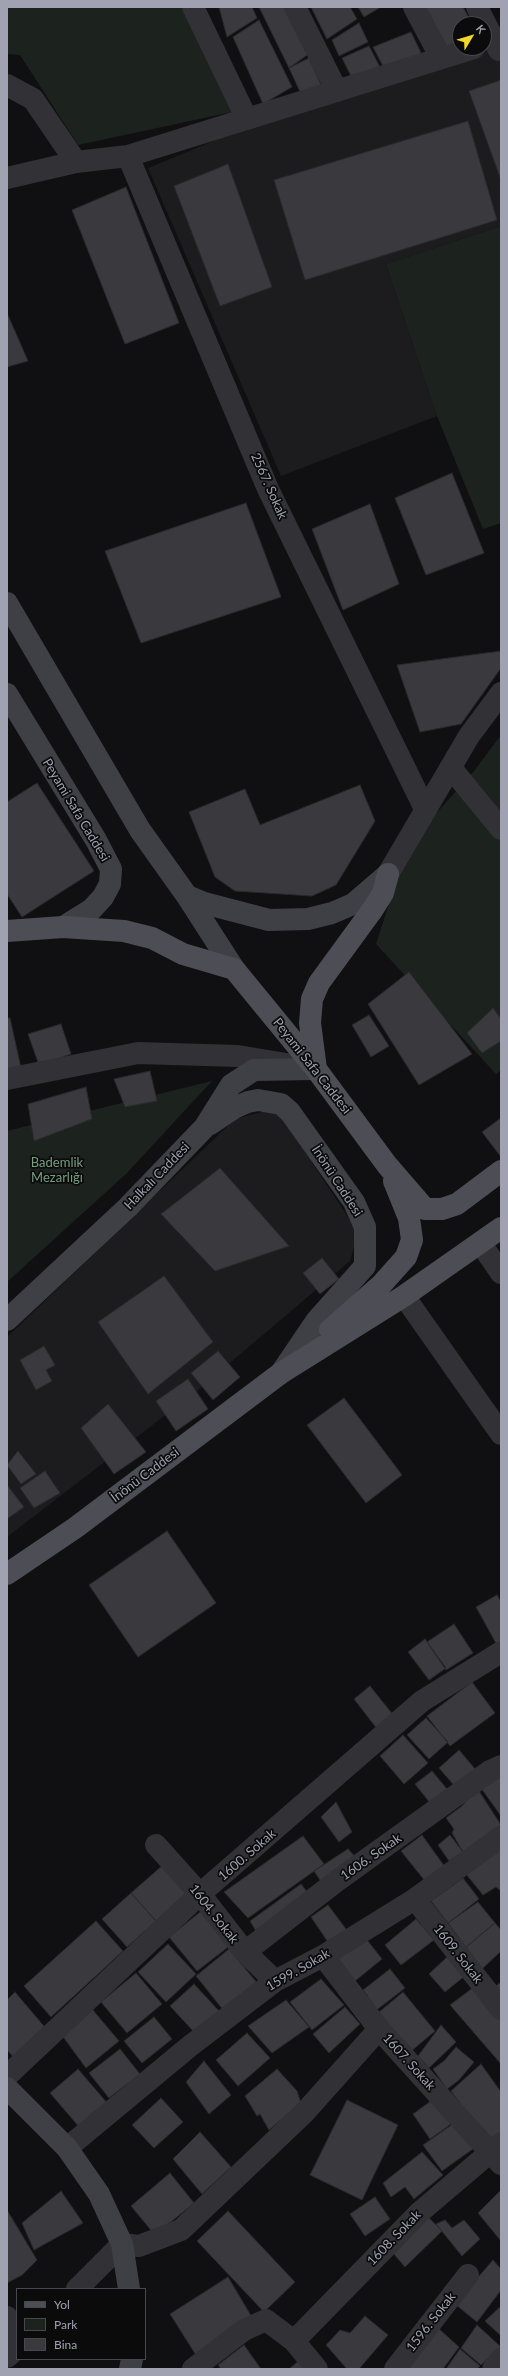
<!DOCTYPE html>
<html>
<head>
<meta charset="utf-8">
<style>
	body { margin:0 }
	#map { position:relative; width:508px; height:2376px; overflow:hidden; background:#100f11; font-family:Lato,sans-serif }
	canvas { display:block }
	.frame { position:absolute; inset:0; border:8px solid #a0a2b2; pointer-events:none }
	.legend { position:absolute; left:16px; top:2288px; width:130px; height:72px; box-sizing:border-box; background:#0b0b0c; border:1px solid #47474e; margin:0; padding:5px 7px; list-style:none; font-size:12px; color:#a0a2b2 }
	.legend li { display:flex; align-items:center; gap:8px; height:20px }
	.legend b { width:20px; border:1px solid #47474e }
	.north { position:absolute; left:452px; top:16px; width:40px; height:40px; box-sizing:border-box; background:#0b0b0c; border:1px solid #47474e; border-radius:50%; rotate:52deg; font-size:11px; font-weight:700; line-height:16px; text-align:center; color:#a0a2b2 }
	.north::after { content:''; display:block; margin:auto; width:14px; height:18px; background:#f2d726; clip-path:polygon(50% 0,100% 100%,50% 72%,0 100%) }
</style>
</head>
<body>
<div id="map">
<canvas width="508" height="2376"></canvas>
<div class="frame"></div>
<ul class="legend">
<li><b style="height:5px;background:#4d4d55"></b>Yol</li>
<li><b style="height:11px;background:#1c231e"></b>Park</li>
<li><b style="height:11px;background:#3a393e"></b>Bina</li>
</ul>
<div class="north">K</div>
</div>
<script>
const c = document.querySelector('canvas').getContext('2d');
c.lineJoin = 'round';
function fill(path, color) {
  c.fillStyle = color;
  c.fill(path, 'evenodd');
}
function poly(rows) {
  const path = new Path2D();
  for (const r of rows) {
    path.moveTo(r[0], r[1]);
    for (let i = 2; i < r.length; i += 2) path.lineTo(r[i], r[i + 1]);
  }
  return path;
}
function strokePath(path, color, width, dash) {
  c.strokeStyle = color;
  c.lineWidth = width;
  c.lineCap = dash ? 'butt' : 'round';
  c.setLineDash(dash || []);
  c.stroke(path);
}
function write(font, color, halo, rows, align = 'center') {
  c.font = font + ' Lato,sans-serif';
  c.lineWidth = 3.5;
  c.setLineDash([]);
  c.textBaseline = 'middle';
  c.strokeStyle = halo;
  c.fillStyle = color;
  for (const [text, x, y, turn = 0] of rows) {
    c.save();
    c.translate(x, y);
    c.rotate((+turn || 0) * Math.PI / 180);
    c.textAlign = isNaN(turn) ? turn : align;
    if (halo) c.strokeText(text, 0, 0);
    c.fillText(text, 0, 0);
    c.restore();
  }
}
fill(poly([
	[501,45,501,226,386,264,437,416,281,476,148,168,245,128],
	[276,1108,358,1232,350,1261,198,1390,7,1537,7,1337,235,1119]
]), '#1c1c1e');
fill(poly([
	[7,7,185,7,237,111,78,145,20,55,7,54],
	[501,226,501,523,483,529,437,416,386,264],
	[501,735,501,1070,496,1074,376,944,408,845,474,771],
	[212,1081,127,1173,7,1282,7,1131]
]), '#1c231e');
const building = poly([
	[219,7,252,7,257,18,227,37,219,7],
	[259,7,285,7,310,53,289,68,259,7],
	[311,7,350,7,357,19,327,39,311,7],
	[358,7,381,7,364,17,358,7],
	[419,7,463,7,472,24,460,24,460,46,443,53,419,7],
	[259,20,292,87,263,104,233,37,259,20],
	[359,23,368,42,339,56,332,40,359,23],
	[411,32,422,55,386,72,373,47,411,32],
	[369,46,382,71,354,82,342,58,369,46],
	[309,58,323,89,303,98,289,68,309,58],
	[501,80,501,180,469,91,501,80],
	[468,121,497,220,305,280,274,180,468,121],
	[228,164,272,287,220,306,174,186,228,164],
	[126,187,179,323,125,344,72,210,126,187],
	[7,313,28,361,7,367,7,313],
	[452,473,484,553,426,575,395,498,452,473],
	[246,503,281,597,141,643,105,551,246,503],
	[370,504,399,584,343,610,312,529,370,504],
	[501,651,501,668,461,724,420,732,397,665,501,651],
	[37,783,94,871,22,917,7,894,7,802,37,783],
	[360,785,375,821,336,885,312,896,235,891,215,877,189,812,245,789,260,825,360,785],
	[409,972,472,1054,419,1085,368,1004,409,972],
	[493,1008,501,1019,501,1041,482,1053,467,1033,493,1008],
	[369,1015,389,1046,371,1057,352,1025,369,1015],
	[7,1018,10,1018,21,1068,7,1071,7,1018],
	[61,1024,71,1054,39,1065,28,1034,61,1024],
	[150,1071,157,1101,125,1107,114,1079,150,1071],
	[86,1087,92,1119,34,1141,28,1104,86,1087],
	[501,1118,501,1157,482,1132,501,1118],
	[220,1168,289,1246,215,1271,161,1214,220,1168],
	[322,1258,339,1279,320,1294,303,1273,322,1258],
	[164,1276,213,1342,148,1394,98,1322,164,1276],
	[44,1346,55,1365,46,1370,52,1381,36,1390,20,1360,44,1346],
	[218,1351,240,1377,213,1400,191,1373,218,1351],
	[188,1379,208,1409,176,1431,156,1401,188,1379],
	[344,1398,402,1475,366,1503,307,1425,344,1398],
	[108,1404,146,1452,114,1474,81,1428,108,1404],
	[18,1451,36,1474,21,1484,7,1465,18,1451],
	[45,1471,60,1493,34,1508,20,1488,45,1471],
	[7,1485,24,1507,7,1519,7,1485],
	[167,1531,216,1603,138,1657,89,1585,167,1531],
	[497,1595,501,1602,501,1643,497,1645,476,1607,497,1595],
	[454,1624,473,1653,446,1670,427,1642,454,1624],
	[425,1639,446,1668,429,1680,408,1652,425,1639],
	[472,1682,495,1713,450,1746,427,1716,472,1682],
	[370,1686,394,1716,378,1730,354,1699,370,1686],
	[426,1718,448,1742,429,1759,407,1735,426,1718],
	[403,1735,428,1763,404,1784,380,1756,403,1735],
	[459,1750,481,1776,459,1791,439,1768,459,1750],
	[432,1771,452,1795,434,1808,415,1784,432,1771],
	[501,1776,501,1816,481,1788,501,1776],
	[477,1788,501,1825,463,1852,452,1833,454,1829,446,1818,462,1806,477,1788],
	[336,1802,352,1832,339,1842,321,1817,336,1802],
	[422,1835,445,1867,425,1881,401,1851,422,1835],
	[450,1835,463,1852,449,1861,438,1845,450,1835],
	[303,1836,324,1864,248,1918,224,1892,303,1836],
	[348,1849,359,1861,324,1886,314,1871,348,1849],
	[499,1849,501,1852,501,1891,496,1887,483,1895,466,1874,499,1849],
	[163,1865,187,1893,156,1921,131,1893,163,1865],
	[463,1878,479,1899,448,1923,431,1901,463,1878],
	[301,1884,311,1897,259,1936,250,1921,301,1884],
	[131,1893,156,1921,127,1947,102,1919,131,1893],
	[478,1902,495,1923,466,1947,448,1923,478,1902],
	[328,1905,349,1933,330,1945,311,1917,328,1905],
	[204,1909,232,1944,197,1971,169,1937,204,1909],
	[416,1919,434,1940,401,1965,385,1945,416,1919],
	[96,1921,123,1951,51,2017,24,1986,96,1921],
	[495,1923,501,1930,501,1951,482,1969,466,1947,495,1923],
	[364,1936,382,1959,355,1981,336,1959,364,1936],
	[168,1944,196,1974,166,2002,138,1972,168,1944],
	[229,1949,258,1984,224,2011,196,1976,229,1949],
	[448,1956,466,1975,445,1992,429,1974,448,1956],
	[390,1969,405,1988,374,2012,365,2001,368,1996,363,1990,390,1969],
	[136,1973,162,2004,127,2033,101,2002,136,1973],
	[321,1979,344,2005,312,2030,290,2002,321,1979],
	[501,1982,501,1991,496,1986,501,1982],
	[194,1984,219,2011,195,2033,170,2006,194,1984],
	[478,1984,501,2013,501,2064,450,2005,478,1984],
	[15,1992,48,2031,16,2060,7,2050,7,2000,15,1992],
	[403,1992,435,2031,410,2052,378,2013,403,1992],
	[286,2000,309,2027,272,2053,248,2026,286,2000],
	[345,2007,360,2024,329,2053,313,2034,345,2007],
	[92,2009,119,2041,86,2068,61,2034,92,2009],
	[154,2017,172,2039,142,2063,124,2041,154,2017],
	[441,2025,456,2042,429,2068,418,2056,441,2025],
	[247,2033,270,2058,238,2086,216,2060,247,2033],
	[456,2047,474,2062,459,2080,447,2089,433,2069,444,2061,456,2047],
	[120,2049,140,2074,109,2098,89,2073,120,2049],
	[204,2061,231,2095,209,2114,186,2082,204,2061],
	[481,2064,501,2092,501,2132,489,2141,451,2091,481,2064],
	[78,2069,108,2104,80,2128,50,2093,78,2069],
	[277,2069,297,2091,301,2103,269,2130,260,2114,257,2116,245,2096,277,2069],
	[161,2098,183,2122,154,2148,132,2125,161,2098],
	[435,2098,455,2121,430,2139,413,2114,435,2098],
	[347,2100,398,2125,362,2200,310,2175,347,2100],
	[457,2121,477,2146,442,2171,423,2145,457,2121],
	[200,2132,231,2167,202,2194,173,2159,200,2132],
	[422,2152,443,2175,414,2199,405,2187,391,2197,383,2183,422,2152],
	[170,2173,194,2203,155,2235,131,2206,170,2173],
	[501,2190,501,2241,478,2213,501,2190],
	[61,2191,83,2223,34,2250,22,2223,61,2191],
	[375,2197,390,2219,365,2236,350,2214,375,2197],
	[7,2210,37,2260,22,2275,7,2283,7,2210],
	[228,2211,295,2282,264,2312,197,2241,228,2211],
	[424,2213,442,2231,405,2267,387,2246,424,2213],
	[445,2220,452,2228,464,2220,480,2239,462,2256,436,2224,445,2220],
	[493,2260,501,2269,501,2290,477,2322,455,2304,493,2260],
	[228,2277,253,2319,196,2355,170,2314,228,2277],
	[501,2306,501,2336,485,2321,501,2306],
	[365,2316,388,2335,359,2369,347,2369,326,2345,340,2330,350,2333,365,2316],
	[477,2325,501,2347,481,2365,461,2348,477,2325],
	[438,2328,459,2347,443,2369,406,2369,438,2328],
	[244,2345,261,2369,221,2369,218,2365,244,2345],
	[460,2349,480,2366,477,2369,446,2369,460,2349],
	[301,2359,310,2369,289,2369,301,2359]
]);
fill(building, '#3a393e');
strokePath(building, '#2a292d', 1);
strokePath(poly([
	[193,7,247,119],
	[295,7,337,91],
	[414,7,441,58],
	[477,7,499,50],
	[7,85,33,99,76,162],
	[128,156,268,489,425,809],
	[7,178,76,162,128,156,474,48],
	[451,768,501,829],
	[388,874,469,736,501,693],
	[7,1079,138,1053,238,1056,286,1064],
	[481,1244,501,1273],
	[404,1296,501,1434],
	[156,1845,200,1894,245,1952,275,1981],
	[415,1899,501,2009],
	[245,1952,338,1880,490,1771,501,1766],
	[323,1956,379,2029,501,2164],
	[7,2076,200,1894,422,1701,501,1652],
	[67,2148,190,2046,275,1981,323,1956,415,1899,501,1837],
	[77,2289,122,2244,139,2246,181,2230,305,2112,379,2029],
	[7,2317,17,2337],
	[294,2341,420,2212,501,2143],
	[7,2357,17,2348],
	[193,2369,244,2330,266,2320,294,2341,317,2369],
	[395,2369,468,2275],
	[493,2369,501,2359]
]), '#313136', 22);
strokePath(poly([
	[7,603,140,830,187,896,234,969],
	[7,694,96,840,111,869,110,884,103,897,92,909,63,927],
	[187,896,204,903,269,920,308,919,332,913,353,904,388,874],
	[210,1124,234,1108,248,1102,258,1100,281,1104,290,1112,354,1202,365,1227,365,1266,317,1320,281,1373],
	[7,1320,128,1207,204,1128,231,1085,254,1070,316,1069],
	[7,2088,67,2148,99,2194,122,2244,129,2289],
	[130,2369,132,2359]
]), '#3f3f46', 22);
strokePath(poly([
	[7,931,63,927,124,931,152,938,183,954,234,969,316,1069,387,1165,425,1209,442,1209,457,1204,501,1171],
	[316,1069,310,1023,312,999,319,983,373,909,383,893,388,874],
	[330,1330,381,1285,406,1257,412,1240,409,1218,394,1181],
	[7,1574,75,1528,281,1373,404,1296,501,1228]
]), '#4d4d55', 22);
write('13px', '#a0a2b2', '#0b0b0c', [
	["2567. Sokak",269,486,66],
	["Peyami Safa Caddesi",76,810,59],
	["Peyami Safa Caddesi",312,1066,52],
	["Halkalı Caddesi",157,1176,-46],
	["İnönü Caddesi",337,1181,57],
	["İnönü Caddesi",145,1475,-37],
	["1600. Sokak",247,1855,-41],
	["1606. Sokak",371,1857,-35],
	["1604. Sokak",214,1914,52],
	["1609. Sokak",458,1954,52],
	["1599. Sokak",298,1970,-30],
	["1607. Sokak",409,2062,48],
	["1608. Sokak",394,2238,-46],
	["1596. Sokak",431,2322,-52]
]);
write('13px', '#779e81', '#0b0b0c', [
	["Bademlik",57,1163],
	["Mezarlığı",57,1178]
]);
</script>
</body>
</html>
